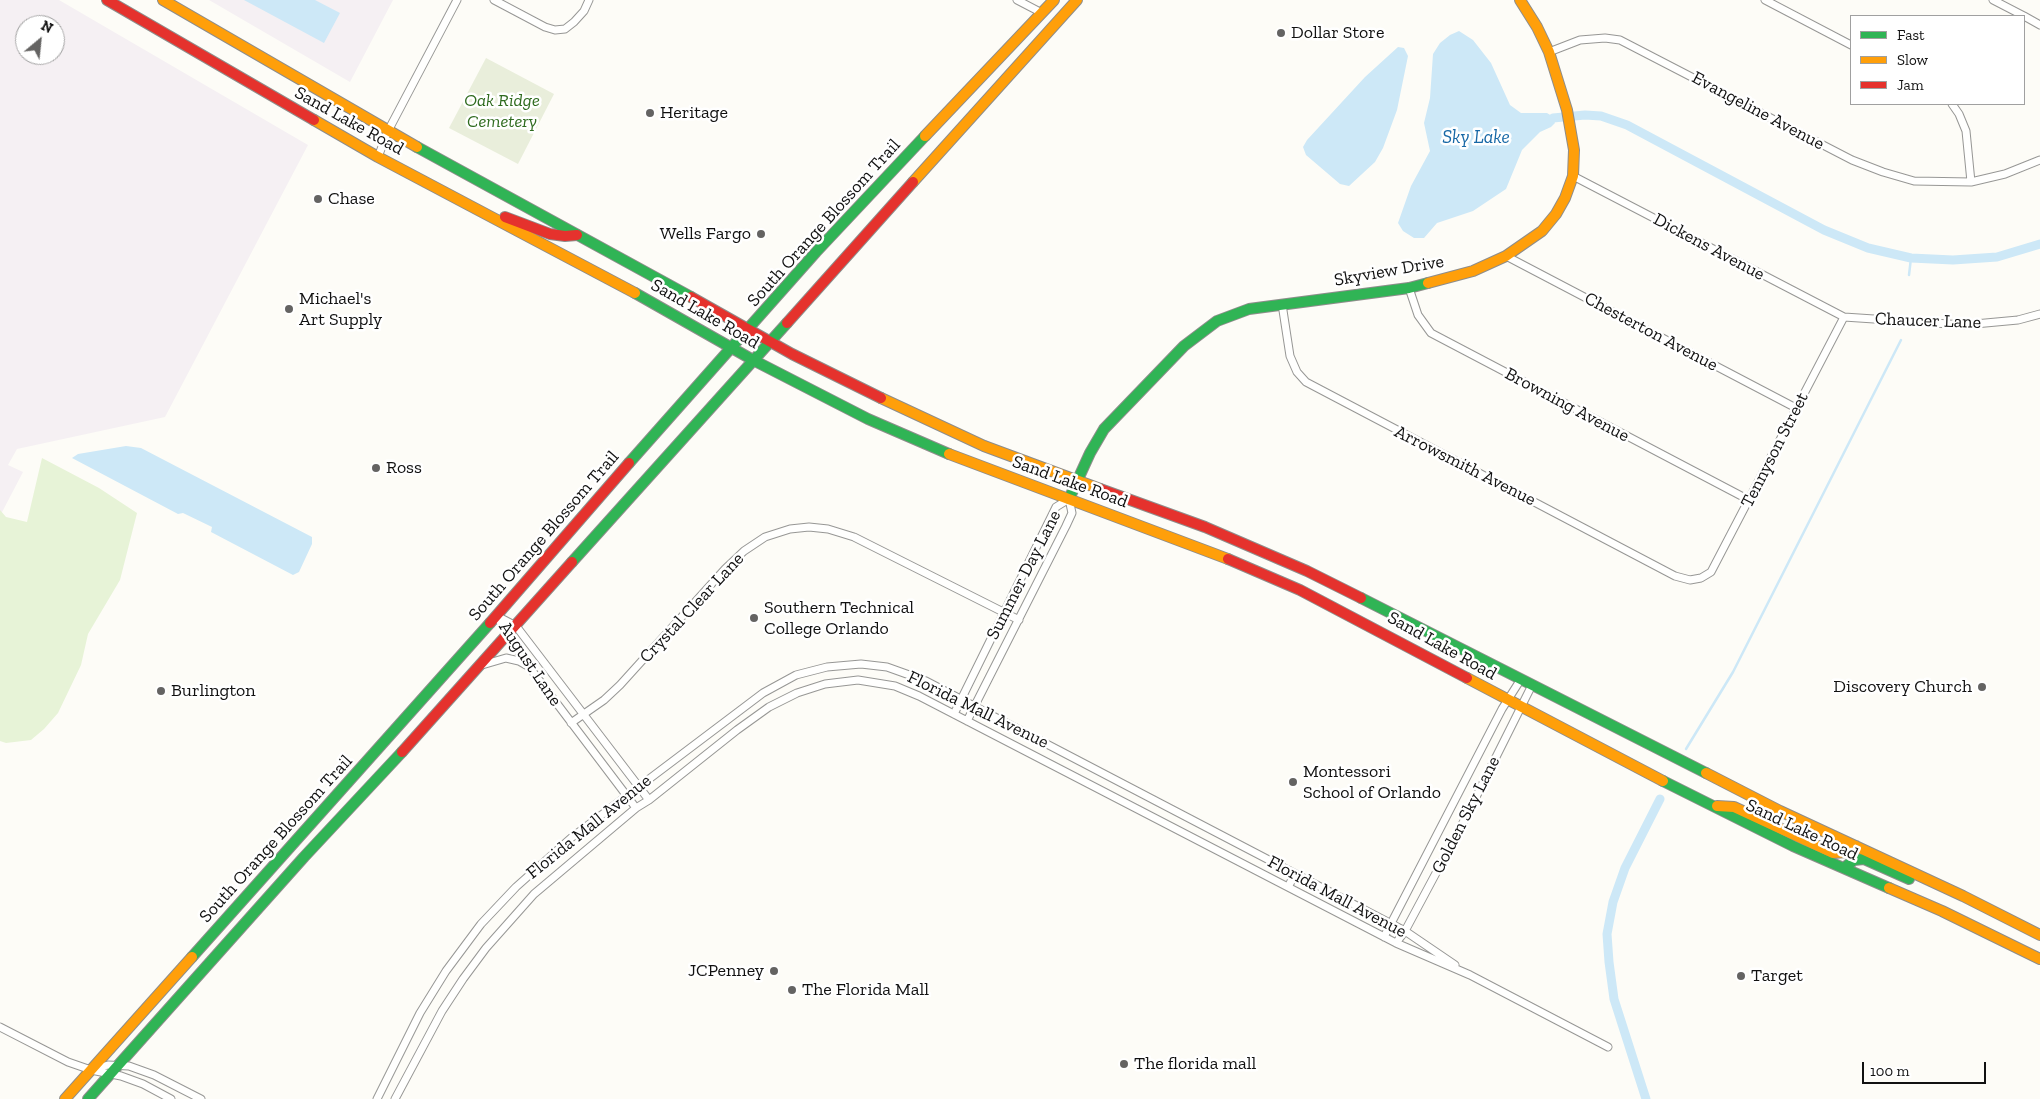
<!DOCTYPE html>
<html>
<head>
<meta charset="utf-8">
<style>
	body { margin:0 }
	#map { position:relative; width:2040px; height:1099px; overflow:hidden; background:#fdfcf7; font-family:"Zilla Slab",serif }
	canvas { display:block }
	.legend { position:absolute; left:1850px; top:15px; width:175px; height:90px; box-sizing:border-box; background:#fff; border:1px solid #a0a0a0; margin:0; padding:6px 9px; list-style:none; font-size:15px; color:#111 }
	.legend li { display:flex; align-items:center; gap:10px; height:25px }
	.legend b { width:25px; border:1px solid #a0a0a0 }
	.north { position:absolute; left:15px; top:15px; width:50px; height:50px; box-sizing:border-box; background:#fff; border:1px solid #a0a0a0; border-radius:50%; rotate:28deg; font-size:14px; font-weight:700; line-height:20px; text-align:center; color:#111 }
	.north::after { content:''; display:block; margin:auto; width:18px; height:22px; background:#646362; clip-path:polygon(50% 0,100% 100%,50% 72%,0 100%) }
	.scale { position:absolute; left:1862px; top:1062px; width:124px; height:22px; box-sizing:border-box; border:2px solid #111; border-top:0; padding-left:6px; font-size:15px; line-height:18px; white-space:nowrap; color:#111; -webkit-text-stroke:4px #fff; paint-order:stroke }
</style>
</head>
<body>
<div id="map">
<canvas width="2040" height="1099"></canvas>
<ul class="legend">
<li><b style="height:6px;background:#30b455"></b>Fast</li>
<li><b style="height:6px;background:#ff9f0a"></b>Slow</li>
<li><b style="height:6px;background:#e5322d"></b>Jam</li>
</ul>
<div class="north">N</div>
<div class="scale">100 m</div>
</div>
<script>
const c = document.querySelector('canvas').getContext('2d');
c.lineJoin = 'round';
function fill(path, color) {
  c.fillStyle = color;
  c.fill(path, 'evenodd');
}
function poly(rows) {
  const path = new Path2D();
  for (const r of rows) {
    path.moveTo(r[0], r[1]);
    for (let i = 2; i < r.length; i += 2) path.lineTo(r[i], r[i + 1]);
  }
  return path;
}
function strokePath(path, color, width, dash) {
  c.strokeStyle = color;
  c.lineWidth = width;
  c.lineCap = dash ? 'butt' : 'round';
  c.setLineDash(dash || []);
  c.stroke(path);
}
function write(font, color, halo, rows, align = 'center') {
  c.font = font + ' "Zilla Slab",serif';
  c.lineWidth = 5;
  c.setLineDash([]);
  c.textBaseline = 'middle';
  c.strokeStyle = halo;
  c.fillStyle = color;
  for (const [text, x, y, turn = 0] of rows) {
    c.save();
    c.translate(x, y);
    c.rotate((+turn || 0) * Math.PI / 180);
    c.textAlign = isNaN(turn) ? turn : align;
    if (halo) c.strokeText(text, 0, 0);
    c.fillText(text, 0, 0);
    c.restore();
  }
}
fill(poly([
	[0,0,59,0,308,145,165,417,17,449,8,465,23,472,0,516],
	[25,25,55,25,55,55,25,55],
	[209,0,393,0,350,82]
]), '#f5f0f3');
fill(poly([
	[42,458,99,488,137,513,120,580,88,634,81,665,58,713,44,729,31,740,6,743,0,741,0,510,6,517,27,522]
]), '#e7f3d7');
fill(poly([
	[486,58,554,94,518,164,449,128]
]), '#e9eedb');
fill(poly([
	[244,0,315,0,340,13,324,43],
	[1459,31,1473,40,1491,63,1510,105,1521,113,1547,113,1552,116,1555,123,1551,127,1540,132,1522,150,1506,189,1473,211,1437,223,1424,238,1414,238,1403,231,1398,223,1411,186,1430,151,1424,123,1430,98,1433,54,1440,43,1450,35],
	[1398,47,1404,48,1408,56,1397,110,1383,148,1375,162,1349,186,1340,184,1306,155,1303,147,1307,140,1365,77],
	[126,446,141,448,312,537,312,544,299,572,293,575,211,532,212,527,183,513,178,514,72,458,78,454]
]), '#cde8f7');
strokePath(poly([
	[1909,275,1911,258],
	[1686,749,1733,672,1901,340]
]), '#cde8f7', 2.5);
strokePath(poly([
	[1553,118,1585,115,1601,116,1627,125,1824,230,1868,248,1911,258,1953,260,1997,257,2040,244],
	[1646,1099,1614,999,1609,962,1607,934,1613,902,1625,868,1660,799]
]), '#cde8f7', 9);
const street = poly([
	[494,0,545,27,555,30,565,29,574,22,584,11,589,0],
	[1017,0,1042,13],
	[1765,0,1851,45],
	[1993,0,2024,16],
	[2024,16,2040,25],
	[1549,52,1580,40,1605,38,1620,40,1852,160,1883,172,1914,181,1971,182,2005,174,2040,160],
	[1952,104,1959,114,1966,131,1971,182],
	[378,157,388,131,457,0],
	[1573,176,1844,317,1964,325,2018,320,2040,314],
	[1506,256,1796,408],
	[1409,288,1418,315,1431,333,1749,500],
	[1282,304,1290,356,1297,372,1306,382,1675,576,1690,580,1701,578,1711,572,1844,317],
	[497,616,516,626,649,800],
	[497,616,507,635,530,668,636,808],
	[482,665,506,658,519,661,526,665],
	[954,714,1056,507,1069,499,1072,513,1066,526,967,721],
	[571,723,604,700,620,685,725,569,744,551,765,537,790,529,809,527,828,529,854,537,1019,620],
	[1288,887,1295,874],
	[1384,937,1502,709,1521,679],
	[1396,943,1405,931,1466,817,1532,685],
	[0,1027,68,1062,91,1070,121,1076,143,1084,171,1099],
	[94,1069,108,1065,129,1066,154,1075,201,1099],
	[377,1099,420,1013,446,971,481,924,516,887,571,838,763,693,796,675,827,667,861,664,887,667,926,681,1405,931,1455,965],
	[395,1099,442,1011,463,979,486,948,534,894,636,808,649,800,737,730,769,707,797,693,825,684,858,680,895,686,919,696,1396,943,1470,975,1608,1047]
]);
const fast = poly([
	[417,147,691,297],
	[635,293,753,360,868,419,949,454],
	[629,463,816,252,925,136],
	[1069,499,1090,453,1104,429,1184,346,1217,321,1249,309,1409,288,1428,283],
	[572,562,787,323],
	[1361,598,1706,773],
	[1663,781,1793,846,1889,888],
	[1844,868,1854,860,1864,859,1909,879],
	[192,957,490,623],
	[88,1099,304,857,402,752]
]);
const slow = poly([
	[163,0,417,147],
	[314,120,378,157,635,293],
	[925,136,1054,0],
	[913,182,1077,0],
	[1428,283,1473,271,1506,256,1542,231,1556,214,1565,198,1573,176,1574,150,1567,110,1549,52,1537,27,1520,0],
	[881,398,984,446,1100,489],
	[949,454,1228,559],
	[1467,678,1663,781],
	[1706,773,1780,811,1963,896,2040,935],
	[1717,806,1734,807,1833,853,1848,852,1856,846],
	[1889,888,1942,911,2040,959],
	[65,1099,192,957]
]);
const jam = poly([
	[107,0,314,120],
	[505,217,550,234,565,236,577,235],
	[691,297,792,354,881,398],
	[787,323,913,182],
	[1100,489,1205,527,1307,571,1361,598],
	[1228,559,1300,590,1467,678],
	[490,623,629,463],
	[402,752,572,562]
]);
strokePath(street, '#979795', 9);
strokePath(fast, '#8e8d8b', 12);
strokePath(slow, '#8e8d8b', 12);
strokePath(jam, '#8e8d8b', 12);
strokePath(street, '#fffffe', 7);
strokePath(fast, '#30b455', 10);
strokePath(slow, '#ff9f0a', 10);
strokePath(jam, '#e5322d', 10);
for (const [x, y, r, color] of [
	[1281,33,5,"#646362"],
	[650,113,5,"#646362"],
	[318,199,5,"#646362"],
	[761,234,5,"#646362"],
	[289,309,5,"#646362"],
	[376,468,5,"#646362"],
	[754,618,5,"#646362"],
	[1982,687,5,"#646362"],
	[161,691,5,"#646362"],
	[1293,782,5,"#646362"],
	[774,971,5,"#646362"],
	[1741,976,5,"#646362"],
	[792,990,5,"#646362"],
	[1124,1064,5,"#646362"]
]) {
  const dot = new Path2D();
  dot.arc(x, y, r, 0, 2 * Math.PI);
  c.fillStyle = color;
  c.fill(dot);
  strokePath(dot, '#fff', 2);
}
write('18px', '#111', '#fff', [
	["Dollar Store",1291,33],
	["Heritage",660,113],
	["Chase",328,199],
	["Wells Fargo",751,234,"right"],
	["Michael's",299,299],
	["Art Supply",299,320],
	["Ross",386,468],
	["Southern Technical",764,608],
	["College Orlando",764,629],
	["Discovery Church",1972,687,"right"],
	["Burlington",171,691],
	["Montessori",1303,772],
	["School of Orlando",1303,793],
	["JCPenney",764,971,"right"],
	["Target",1751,976],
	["The Florida Mall",802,990],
	["The florida mall",1134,1064]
], 'left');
write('italic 18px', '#2f6b1f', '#fff', [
	["Oak Ridge",502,101],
	["Cemetery",502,122]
]);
write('18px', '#111', '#fff', [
	["Evangeline Avenue",1758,111,28],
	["Sand Lake Road",349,121,29],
	["South Orange Blossom Trail",824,223,-48],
	["Dickens Avenue",1709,247,28],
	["Skyview Drive",1389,271,-10],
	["Sand Lake Road",705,314,30],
	["Chaucer Lane",1928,321,2],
	["Chesterton Avenue",1651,332,28],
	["Browning Avenue",1567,405,28],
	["Tennyson Street",1775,450,-63],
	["Arrowsmith Avenue",1465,466,27],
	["Sand Lake Road",1070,482,20],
	["South Orange Blossom Trail",544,536,-49],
	["Summer Day Lane",1024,575,-63],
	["Crystal Clear Lane",692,608,-47],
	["Sand Lake Road",1442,646,29],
	["August Lane",530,664,56],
	["Florida Mall Avenue",978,710,26],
	["Golden Sky Lane",1466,815,-63],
	["Florida Mall Avenue",589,827,-39],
	["Sand Lake Road",1802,830,25],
	["South Orange Blossom Trail",276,839,-48],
	["Florida Mall Avenue",1337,897,28]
]);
write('italic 19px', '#1768a6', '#fff', [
	["Sky Lake",1476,138]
]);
</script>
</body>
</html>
